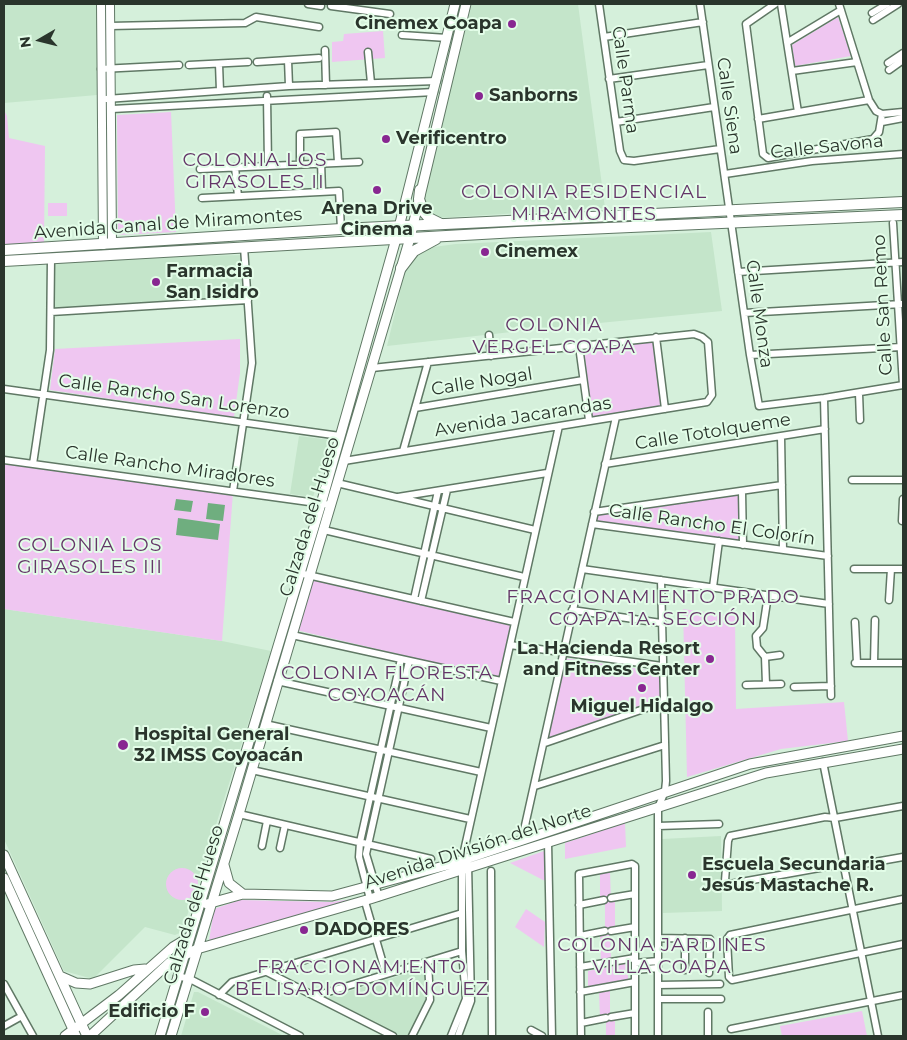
<!DOCTYPE html>
<html>
<head>
<meta charset="utf-8">
<style>
	body { margin:0 }
	#map { position:relative; width:907px; height:1040px; overflow:hidden; background:#d5f0db; font-family:Montserrat,sans-serif }
	canvas { display:block }
	.frame { position:absolute; inset:0; border:5px solid #2a352c; pointer-events:none }
	.north { position:absolute; left:15px; top:15px; width:50px; height:50px; -webkit-text-stroke:4px #e3fde8; paint-order:stroke; rotate:262deg; font-size:14px; font-weight:700; line-height:20px; text-align:center; color:#2a352c }
	.north::after { content:''; display:block; margin:auto; width:18px; height:22px; background:#2a352c; clip-path:polygon(50% 0,100% 100%,50% 72%,0 100%) }
</style>
</head>
<body>
<div id="map">
<canvas width="907" height="1040"></canvas>
<div class="frame"></div>
<div class="north">N</div>
</div>
<script>
const c = document.querySelector('canvas').getContext('2d');
c.lineJoin = 'round';
function fill(path, color) {
  c.fillStyle = color;
  c.fill(path, 'evenodd');
}
function poly(rows) {
  const path = new Path2D();
  for (const r of rows) {
    if (r.length === 3) {
      path.moveTo(r[0] + r[2], r[1]);
      path.arc(r[0], r[1], r[2], 0, 2 * Math.PI);
      continue;
    }
    path.moveTo(r[0], r[1]);
    for (let i = 2; i < r.length; i += 2) path.lineTo(r[i], r[i + 1]);
  }
  return path;
}
function strokePath(path, color, width, dash) {
  c.strokeStyle = color;
  c.lineWidth = width;
  c.lineCap = dash ? 'butt' : 'round';
  c.setLineDash(dash || []);
  c.stroke(path);
}
function write(font, color, halo, rows, align = 'center') {
  c.font = font + ' Montserrat,sans-serif';
  c.lineWidth = 4;
  c.setLineDash([]);
  c.textBaseline = 'middle';
  c.strokeStyle = halo;
  c.fillStyle = color;
  for (const [text, x, y, turn = 0] of rows) {
    c.save();
    c.translate(x, y);
    c.rotate((+turn || 0) * Math.PI / 180);
    c.textAlign = isNaN(turn) ? turn : align;
    if (halo) c.strokeText(text, 0, 0);
    c.fillText(text, 0, 0);
    c.restore();
  }
}
fill(poly([
	[4,4,97,4,97,95,4,103],
	[472,4,578,4,605,208,436,218,426,211,422,195],
	[711,232,722,311,538,329,387,346,406,267,412,257,426,248,456,244],
	[245,255,247,303,51,311,50,259],
	[299,436,330,440,313,497,290,494],
	[4,609,222,641,271,651,182,932,175,935,145,927,93,979,64,971,4,839],
	[721,836,722,911,663,913,662,839],
	[425,968,425,1006,409,1036,401,1036,327,998],
	[194,992,198,992,284,1036,181,1036]
]), '#c4e5ca');
fill(poly([
	[838,17,851,56,795,66,792,45],
	[383,31,385,58,332,62,332,42,343,41,344,34],
	[4,110,7,116,9,138,45,146,44,243,4,245],
	[171,112,176,232,118,235,117,115],
	[48,203,67,203,67,216,48,216],
	[240,339,240,373,234,417,50,390,55,349],
	[653,340,662,409,592,420,584,349],
	[4,461,233,492,222,641,4,609],
	[741,493,742,544,595,524,597,512],
	[314,577,511,624,500,678,296,630],
	[683,609,735,616,736,709,844,702,848,741,781,749,687,777],
	[563,658,661,672,661,700,548,740],
	[625,823,626,847,565,859,565,843],
	[544,851,545,881,510,863],
	[182,884,16],
	[610,871,611,902,615,902,615,928,610,930,611,960,601,961,600,936,605,935,605,899,600,899,600,874],
	[360,898,209,941,214,909,240,900,331,902],
	[526,909,545,922,544,947,515,927],
	[628,963,628,981,588,989,588,971],
	[610,990,610,1021,615,1020,615,1036,606,1036,606,1017,600,1018,599,992],
	[862,1011,867,1036,782,1036,780,1026]
]), '#efc6f1');
fill(poly([
	[176,499,193,501,191,512,174,510],
	[208,503,225,505,223,521,206,519],
	[178,518,220,524,218,540,176,535]
]), '#6fae7f');
const minor = poly([
	[308,4,321,6],
	[599,4,620,151,624,160,634,161,720,149],
	[700,4,750,355,759,406,824,398,903,385,893,223],
	[775,4,746,24,763,154,768,158,873,139,879,132,882,114,876,111,869,100,839,4],
	[781,4,798,112],
	[331,6,390,14],
	[872,13,887,4],
	[873,20,898,4],
	[110,26,245,23,256,17,319,27],
	[402,35,447,38],
	[604,37,703,22],
	[788,42,841,10],
	[325,50,326,85],
	[368,52,371,83],
	[288,60,289,86],
	[257,62,319,58],
	[888,63,903,53],
	[219,64,220,91],
	[189,65,248,62],
	[101,69,179,65],
	[889,70,903,60],
	[792,71,857,62],
	[609,79,708,65],
	[267,96,268,165],
	[106,99,289,86,437,81],
	[112,109,434,92],
	[882,114,903,112],
	[758,119,869,100],
	[616,122,714,107],
	[882,122,903,118],
	[321,162,322,192],
	[300,163,300,134,336,132,338,162],
	[235,167,238,196],
	[200,169,359,162],
	[725,174,812,161,903,154],
	[202,198,339,191,341,229],
	[738,272,903,262],
	[51,312,248,300],
	[744,313,902,304],
	[489,335,491,356],
	[656,337,665,409],
	[579,346,589,420],
	[750,355,901,347],
	[4,389,340,436],
	[859,393,860,420],
	[824,398,831,696],
	[415,408,583,380],
	[781,436,783,550],
	[403,451,428,362],
	[4,460,331,505],
	[344,461,707,402,712,395,708,342,702,337,694,334,372,368],
	[33,464,50,350,51,259],
	[605,464,825,429],
	[852,480,903,480],
	[337,483,535,530],
	[233,491,252,363,244,247],
	[742,491,743,545],
	[398,497,547,473],
	[594,512,782,485],
	[902,521,903,499],
	[592,524,828,556],
	[324,530,524,577],
	[582,569,829,604],
	[854,569,903,569],
	[299,573,514,622],
	[713,587,719,541],
	[414,599,438,491],
	[889,600,891,569],
	[421,601,447,490],
	[572,610,661,623],
	[855,622,857,663],
	[292,635,501,681],
	[510,645,662,666],
	[765,657,780,655],
	[855,663,903,663],
	[874,663,875,620],
	[277,681,491,728],
	[766,684,765,657,757,647,756,636,763,628,768,595],
	[746,685,781,684],
	[794,687,831,686],
	[265,724,481,772],
	[545,743,664,702],
	[823,762,878,1036],
	[252,770,470,819],
	[535,786,665,745],
	[903,806,835,818,825,817,730,836,728,841,725,881,730,884,836,865,852,866,903,857],
	[239,814,431,859],
	[658,826,719,824],
	[522,839,616,417],
	[548,842,552,1036],
	[262,846,267,821],
	[280,848,285,825],
	[491,871,492,1036],
	[379,897,366,854,409,661],
	[611,898,635,894],
	[370,899,359,857,360,842,401,659],
	[903,899,730,935,727,939,729,977,732,980,903,944],
	[366,905,386,974],
	[579,905,604,900],
	[611,931,635,927],
	[580,936,605,931],
	[658,938,710,939,709,973],
	[635,963,658,961],
	[580,967,635,958],
	[635,970,658,968],
	[685,970,685,938],
	[267,972,393,1036],
	[177,976,190,979,300,1036],
	[4,984,33,1036],
	[658,985,720,984],
	[580,992,635,982],
	[219,995,232,982,462,913],
	[315,996,462,951],
	[658,999,721,999],
	[611,1017,635,1013],
	[581,1023,606,1018],
	[4,1026,22,1016],
	[731,1029,903,995],
	[531,1030,542,1036],
	[412,1036,430,1000,428,962],
	[451,1036,466,999,462,951,462,860,559,426],
	[458,1036,471,1001,468,864],
	[581,1036,579,874,632,864,635,866,635,1036],
	[658,1036,658,808,665,791,666,781,661,580],
	[708,1036,708,1012]
]);
const tertiary = poly([
	[101,4,103,245],
	[110,4,112,244]
]);
const secondary = poly([
	[4,855,87,1036],
	[224,865,229,883,243,894],
	[4,878,76,1036],
	[207,904,243,894,332,896,451,864,750,764,903,736],
	[60,976,76,983,90,984,134,970,145,969],
	[65,1036,119,995,173,947,188,938],
	[90,1036,169,963,197,949,370,899,766,773,903,749],
	[160,1036,321,504,396,239,455,4],
	[171,1036,239,814,410,238,466,4]
]);
const primary = poly([
	[420,190,419,199,423,211,429,218,441,224],
	[4,250,341,229,903,202],
	[4,261,517,232,903,215],
	[401,268,414,251,436,239]
]);
strokePath(minor, '#607865', 9);
strokePath(tertiary, '#607865', 10);
strokePath(secondary, '#607865', 11);
strokePath(primary, '#607865', 12);
strokePath(minor, '#fff', 6);
strokePath(tertiary, '#fff', 8);
strokePath(secondary, '#fff', 9);
strokePath(primary, '#fff', 10);
for (const [x, y, r, color] of [
	[512,24,5,"#882791"],
	[479,96,5,"#882791"],
	[386,139,5,"#882791"],
	[377,190,5,"#882791"],
	[485,252,5,"#882791"],
	[156,282,5,"#882791"],
	[710,659,5,"#882791"],
	[642,688,5,"#882791"],
	[123,745,6,"#882791"],
	[692,875,5,"#882791"],
	[304,930,5,"#882791"],
	[205,1012,5,"#882791"]
]) {
  const dot = new Path2D();
  dot.arc(x, y, r, 0, 2 * Math.PI);
  c.fillStyle = color;
  c.fill(dot);
  strokePath(dot, '#e3fde8', 2);
}
write('bold 18px', '#2a352c', '#e3fde8', [
	["Cinemex Coapa",502,24,"right"],
	["Sanborns",489,96],
	["Verificentro",396,139],
	["Arena Drive",377,209,"center"],
	["Cinema",377,230,"center"],
	["Cinemex",495,252],
	["Farmacia",166,272],
	["San Isidro",166,293],
	["La Hacienda Resort",700,649,"right"],
	["and Fitness Center",700,670,"right"],
	["Miguel Hidalgo",642,707,"center"],
	["Hospital General",134,735],
	["32 IMSS Coyoacán",134,756],
	["Escuela Secundaria",702,865],
	["Jesús Mastache R.",702,886],
	["DADORES",314,930],
	["Edificio F",195,1012,"right"]
], 'left');
write('18px', '#2a352c', '#e3fde8', [
	["Calle Parma",625,80,82],
	["Calle Siena",729,106,82],
	["Calle Savona",827,147,-6],
	["Avenida Canal de Miramontes",168,224,-4],
	["Calle San Remo",883,305,-93],
	["Calle Monza",759,314,82],
	["Calle Nogal",482,382,-9],
	["Calle Rancho San Lorenzo",174,397,8],
	["Avenida Jacarandas",523,417,-9],
	["Calle Totolqueme",713,432,-9],
	["Calle Rancho Miradores",170,467,8],
	["Calzada del Hueso",310,517,-73],
	["Calle Rancho El Colorín",712,525,8],
	["Avenida División del Norte",478,847,-18],
	["Calzada del Hueso",194,905,-73]
]);
c.letterSpacing = '1px';
write('19px', '#643568', '#e3fde8', [
	["COLONIA LOS",255,160],
	["GIRASOLES II",255,182],
	["COLONIA RESIDENCIAL",584,192],
	["MIRAMONTES",584,214],
	["COLONIA",554,325],
	["VERGEL COAPA",554,347],
	["COLONIA LOS",90,545],
	["GIRASOLES III",90,567],
	["FRACCIONAMIENTO PRADO",653,597],
	["COAPA 1A. SECCIÓN",653,619],
	["COLONIA FLORESTA",387,673],
	["COYOACÁN",387,695],
	["COLONIA JARDINES",662,945],
	["VILLA COAPA",662,967],
	["FRACCIONAMIENTO",362,967],
	["BELISARIO DOMÍNGUEZ",362,989]
]);
c.letterSpacing = '0px';
</script>
</body>
</html>
